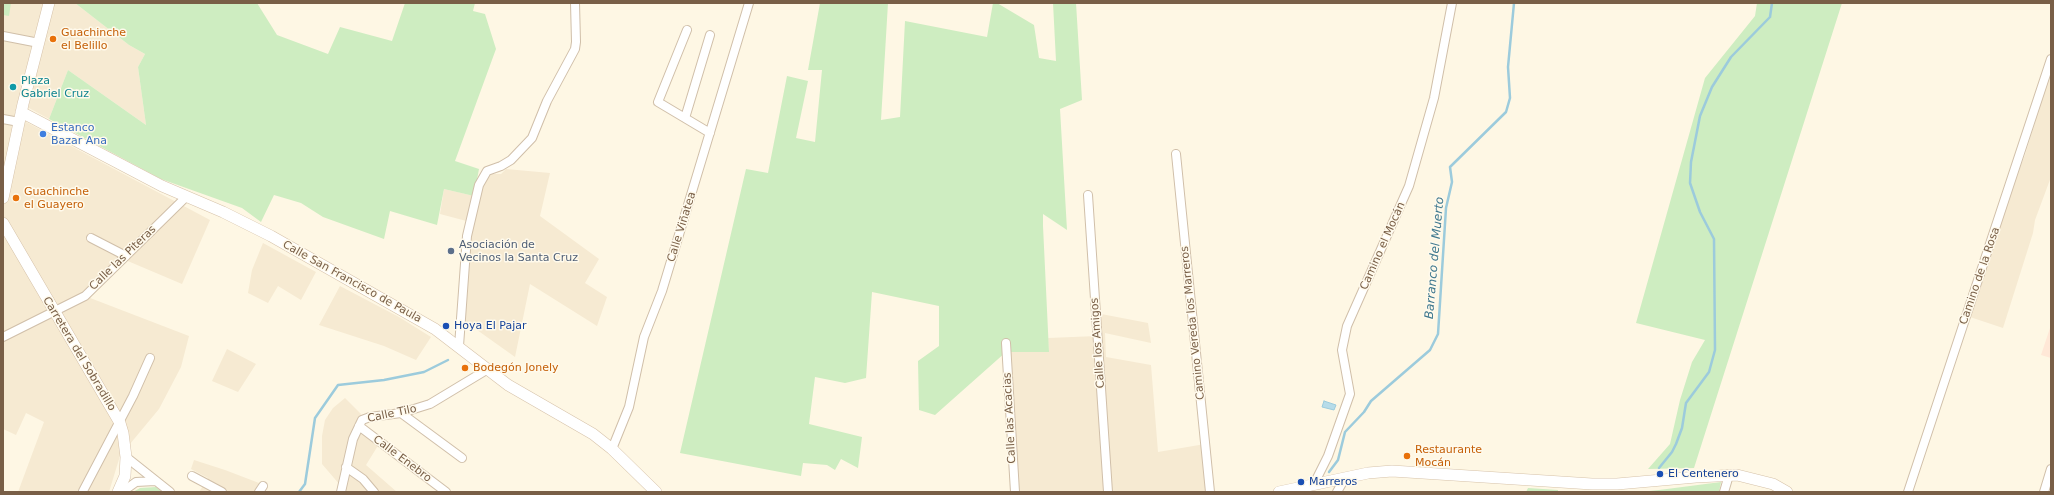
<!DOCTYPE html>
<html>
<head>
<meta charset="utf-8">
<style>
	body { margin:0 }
	#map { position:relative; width:2054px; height:495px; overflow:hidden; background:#fef7e4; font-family:"DejaVu Sans",sans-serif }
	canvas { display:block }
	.frame { position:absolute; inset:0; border:4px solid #795f47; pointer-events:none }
</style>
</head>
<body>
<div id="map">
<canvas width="2054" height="495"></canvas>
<div class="frame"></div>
</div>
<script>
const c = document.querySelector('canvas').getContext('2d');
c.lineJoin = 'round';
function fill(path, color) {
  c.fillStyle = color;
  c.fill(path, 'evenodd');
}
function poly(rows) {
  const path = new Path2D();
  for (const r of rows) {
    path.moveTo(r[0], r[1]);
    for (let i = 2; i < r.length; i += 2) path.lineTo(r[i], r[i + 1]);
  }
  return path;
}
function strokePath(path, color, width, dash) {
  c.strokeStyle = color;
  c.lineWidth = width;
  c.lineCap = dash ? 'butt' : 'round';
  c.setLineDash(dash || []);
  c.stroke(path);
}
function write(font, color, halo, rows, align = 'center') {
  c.font = font + ' "DejaVu Sans",sans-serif';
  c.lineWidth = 3;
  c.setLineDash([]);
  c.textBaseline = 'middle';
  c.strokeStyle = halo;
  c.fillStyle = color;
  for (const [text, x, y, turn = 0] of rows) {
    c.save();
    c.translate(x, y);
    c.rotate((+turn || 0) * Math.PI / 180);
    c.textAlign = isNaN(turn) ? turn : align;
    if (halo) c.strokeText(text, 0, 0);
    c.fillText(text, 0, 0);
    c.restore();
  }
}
fill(poly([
	[3,3,75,3,129,45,145,54,138,67,146,125,68,70,49,119,29,108,26,122,210,220,182,284,123,259,85,296,189,336,181,367,159,409,120,456,109,492,18,492,44,422,26,413,16,435,3,429],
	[2051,69,2051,177,2035,220,2033,233,2003,328,1970,317,2013,185,2025,155],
	[506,169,550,173,540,216,599,259,585,283,607,297,597,326,530,284,515,357,463,320,470,242,474,223,440,214,444,189,479,197,486,177,490,174,501,174],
	[263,243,316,272,301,300,278,286,268,303,248,293,252,270],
	[340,286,399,317,431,337,416,360,384,346,319,325],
	[1096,313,1148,323,1151,343,1105,333,1106,357,1151,365,1158,452,1205,444,1210,492,1015,492,1006,352,1049,352,1048,338,1097,336],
	[227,349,256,364,238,392,212,381],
	[345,398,361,414,350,437,340,485,322,464,322,436,325,420,333,408],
	[362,432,379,444,366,465,397,492,342,492,356,443],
	[194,460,225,470,259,483,254,492,199,492,208,478,191,469]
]), '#f6ead2');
fill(poly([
	[2051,325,2051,358,2041,355]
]), '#ffe8d7');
fill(poly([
	[3,3,11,3,9,16,3,15],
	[75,3,257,3,277,35,328,54,340,27,392,41,405,3,475,3,473,11,485,14,496,49,455,161,479,169,474,196,444,189,437,225,390,211,384,239,323,217,301,203,274,195,261,222,242,208,161,179,49,119,68,70,146,125,138,67,145,54,129,45],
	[820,3,888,3,881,120,900,117,905,21,987,37,993,3,997,3,1034,25,1039,58,1056,61,1053,3,1076,3,1082,100,1060,109,1067,230,1043,214,1043,226,1049,352,1006,352,935,415,919,410,918,361,939,346,939,306,872,292,866,378,845,383,815,377,809,424,862,437,858,468,841,459,835,470,827,465,803,463,801,476,680,453,746,169,768,173,787,76,808,81,796,138,815,142,822,70,808,70],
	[1757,3,1842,3,1694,468,1648,469,1670,444,1680,400,1692,362,1705,340,1636,323,1705,78,1755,16],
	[1721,482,1719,492,1639,492,1659,490],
	[156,487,162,492,133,492,140,488],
	[1528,488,1558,490,1558,492,1526,492]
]), '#ceedc1');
const water = poly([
	[1324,401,1336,405,1334,410,1322,407,1324,401]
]);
fill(water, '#b7dce9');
strokePath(water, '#9ccbdc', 1);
strokePath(poly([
	[1659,468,1672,452,1676,444,1682,428,1686,403,1709,372,1715,350,1714,239,1700,212,1690,183,1691,162,1700,116,1712,87,1731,57,1770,17,1772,3],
	[1329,472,1338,460,1345,432,1364,412,1371,401,1430,350,1438,334,1446,208,1452,182,1450,167,1506,112,1510,98,1508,67,1514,3],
	[299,492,305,484,315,418,338,385,384,380,424,372,448,360]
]), '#9ccbdc', 2.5);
const minor = poly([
	[687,30,658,102,710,133],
	[3,36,39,43],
	[685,118,710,35],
	[3,119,19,122],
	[1176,154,1210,492],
	[1088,195,1108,492],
	[91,238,126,256],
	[3,337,85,296,186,197],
	[1006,343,1015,492],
	[459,346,467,236,479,185,487,171,501,166,511,160,532,138,547,101,575,49,576,42,575,3],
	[401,413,462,458],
	[359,426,446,492],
	[612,449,629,407,644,337,662,291,749,3],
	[126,457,170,492],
	[346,467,363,479,374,492],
	[192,476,222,492],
	[1314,484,1328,456,1350,394,1342,350,1347,326,1409,186,1434,98,1452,3],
	[83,491,133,396,150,358],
	[122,492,136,482,155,481],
	[259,492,263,486],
	[341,492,353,439,362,420,370,417,401,413,430,404,488,369],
	[1337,492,1345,478],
	[1724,492,1729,475],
	[1908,492,2051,59],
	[2044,492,2051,469]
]);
const secondary = poly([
	[21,112,162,186,223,212,271,236,435,329,508,385,593,434,612,449,656,492],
	[3,198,23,104,49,3],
	[3,223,120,423,123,433,126,457,125,476,118,492],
	[1279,492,1368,473,1392,471,1592,484,1617,484,1696,477,1737,475,1773,484,1787,492]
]);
strokePath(minor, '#d0bfa9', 10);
strokePath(secondary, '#d6c2a9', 12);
strokePath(minor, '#fff', 8);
strokePath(secondary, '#fff', 11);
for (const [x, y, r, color] of [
	[53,39,4,"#e8710a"],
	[13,87,4,"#0f9aa8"],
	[43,134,4,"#3f7fe0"],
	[16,198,4,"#e8710a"],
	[451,251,4,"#5c6f8a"],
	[446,326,4,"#1a4fb4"],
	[465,368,4,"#e8710a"],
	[1407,456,4,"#e8710a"],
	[1660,474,4,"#1a4fb4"],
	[1301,482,4,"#1a4fb4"]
]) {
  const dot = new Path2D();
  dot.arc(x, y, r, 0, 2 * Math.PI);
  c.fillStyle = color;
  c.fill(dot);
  strokePath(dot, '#fffaec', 1.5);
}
write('11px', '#c56008', '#fffaec', [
	["Guachinche",61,33],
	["el Belillo",61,46],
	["Guachinche",24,192],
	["el Guayero",24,205],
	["Bodegón Jonely",473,368],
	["Restaurante",1415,450],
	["Mocán",1415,463]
], 'left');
write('11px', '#0d838f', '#fffaec', [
	["Plaza",21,81],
	["Gabriel Cruz",21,94]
], 'left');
write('11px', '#366cbe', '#fffaec', [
	["Estanco",51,128],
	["Bazar Ana",51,141]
], 'left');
write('11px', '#795f47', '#fffaec', [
	["Calle Viñatea",682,227,-73],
	["Camino el Mocán",1383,246,-66],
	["Calle las Piteras",123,258,-44],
	["Camino de la Rosa",1980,276,-71],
	["Calle San Francisco de Paula",352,282,29],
	["Camino Vereda los Marreros",1193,323,-96],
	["Calle los Amigos",1098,343,-94],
	["Carretera del Sobradillo",79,354,59],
	["Calle Tilo",392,414,-12],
	["Calle las Acacias",1010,418,-93],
	["Calle Enebro",402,459,37]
]);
write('11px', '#4e5e75', '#fffaec', [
	["Asociación de",459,245],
	["Vecinos la Santa Cruz",459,258]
], 'left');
write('11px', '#164399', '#fffaec', [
	["Hoya El Pajar",454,326],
	["El Centenero",1668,474],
	["Marreros",1309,482]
], 'left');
write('italic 12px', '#3f788e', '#fffaec', [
	["Barranco del Muerto",1435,258,-85]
]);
</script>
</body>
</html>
